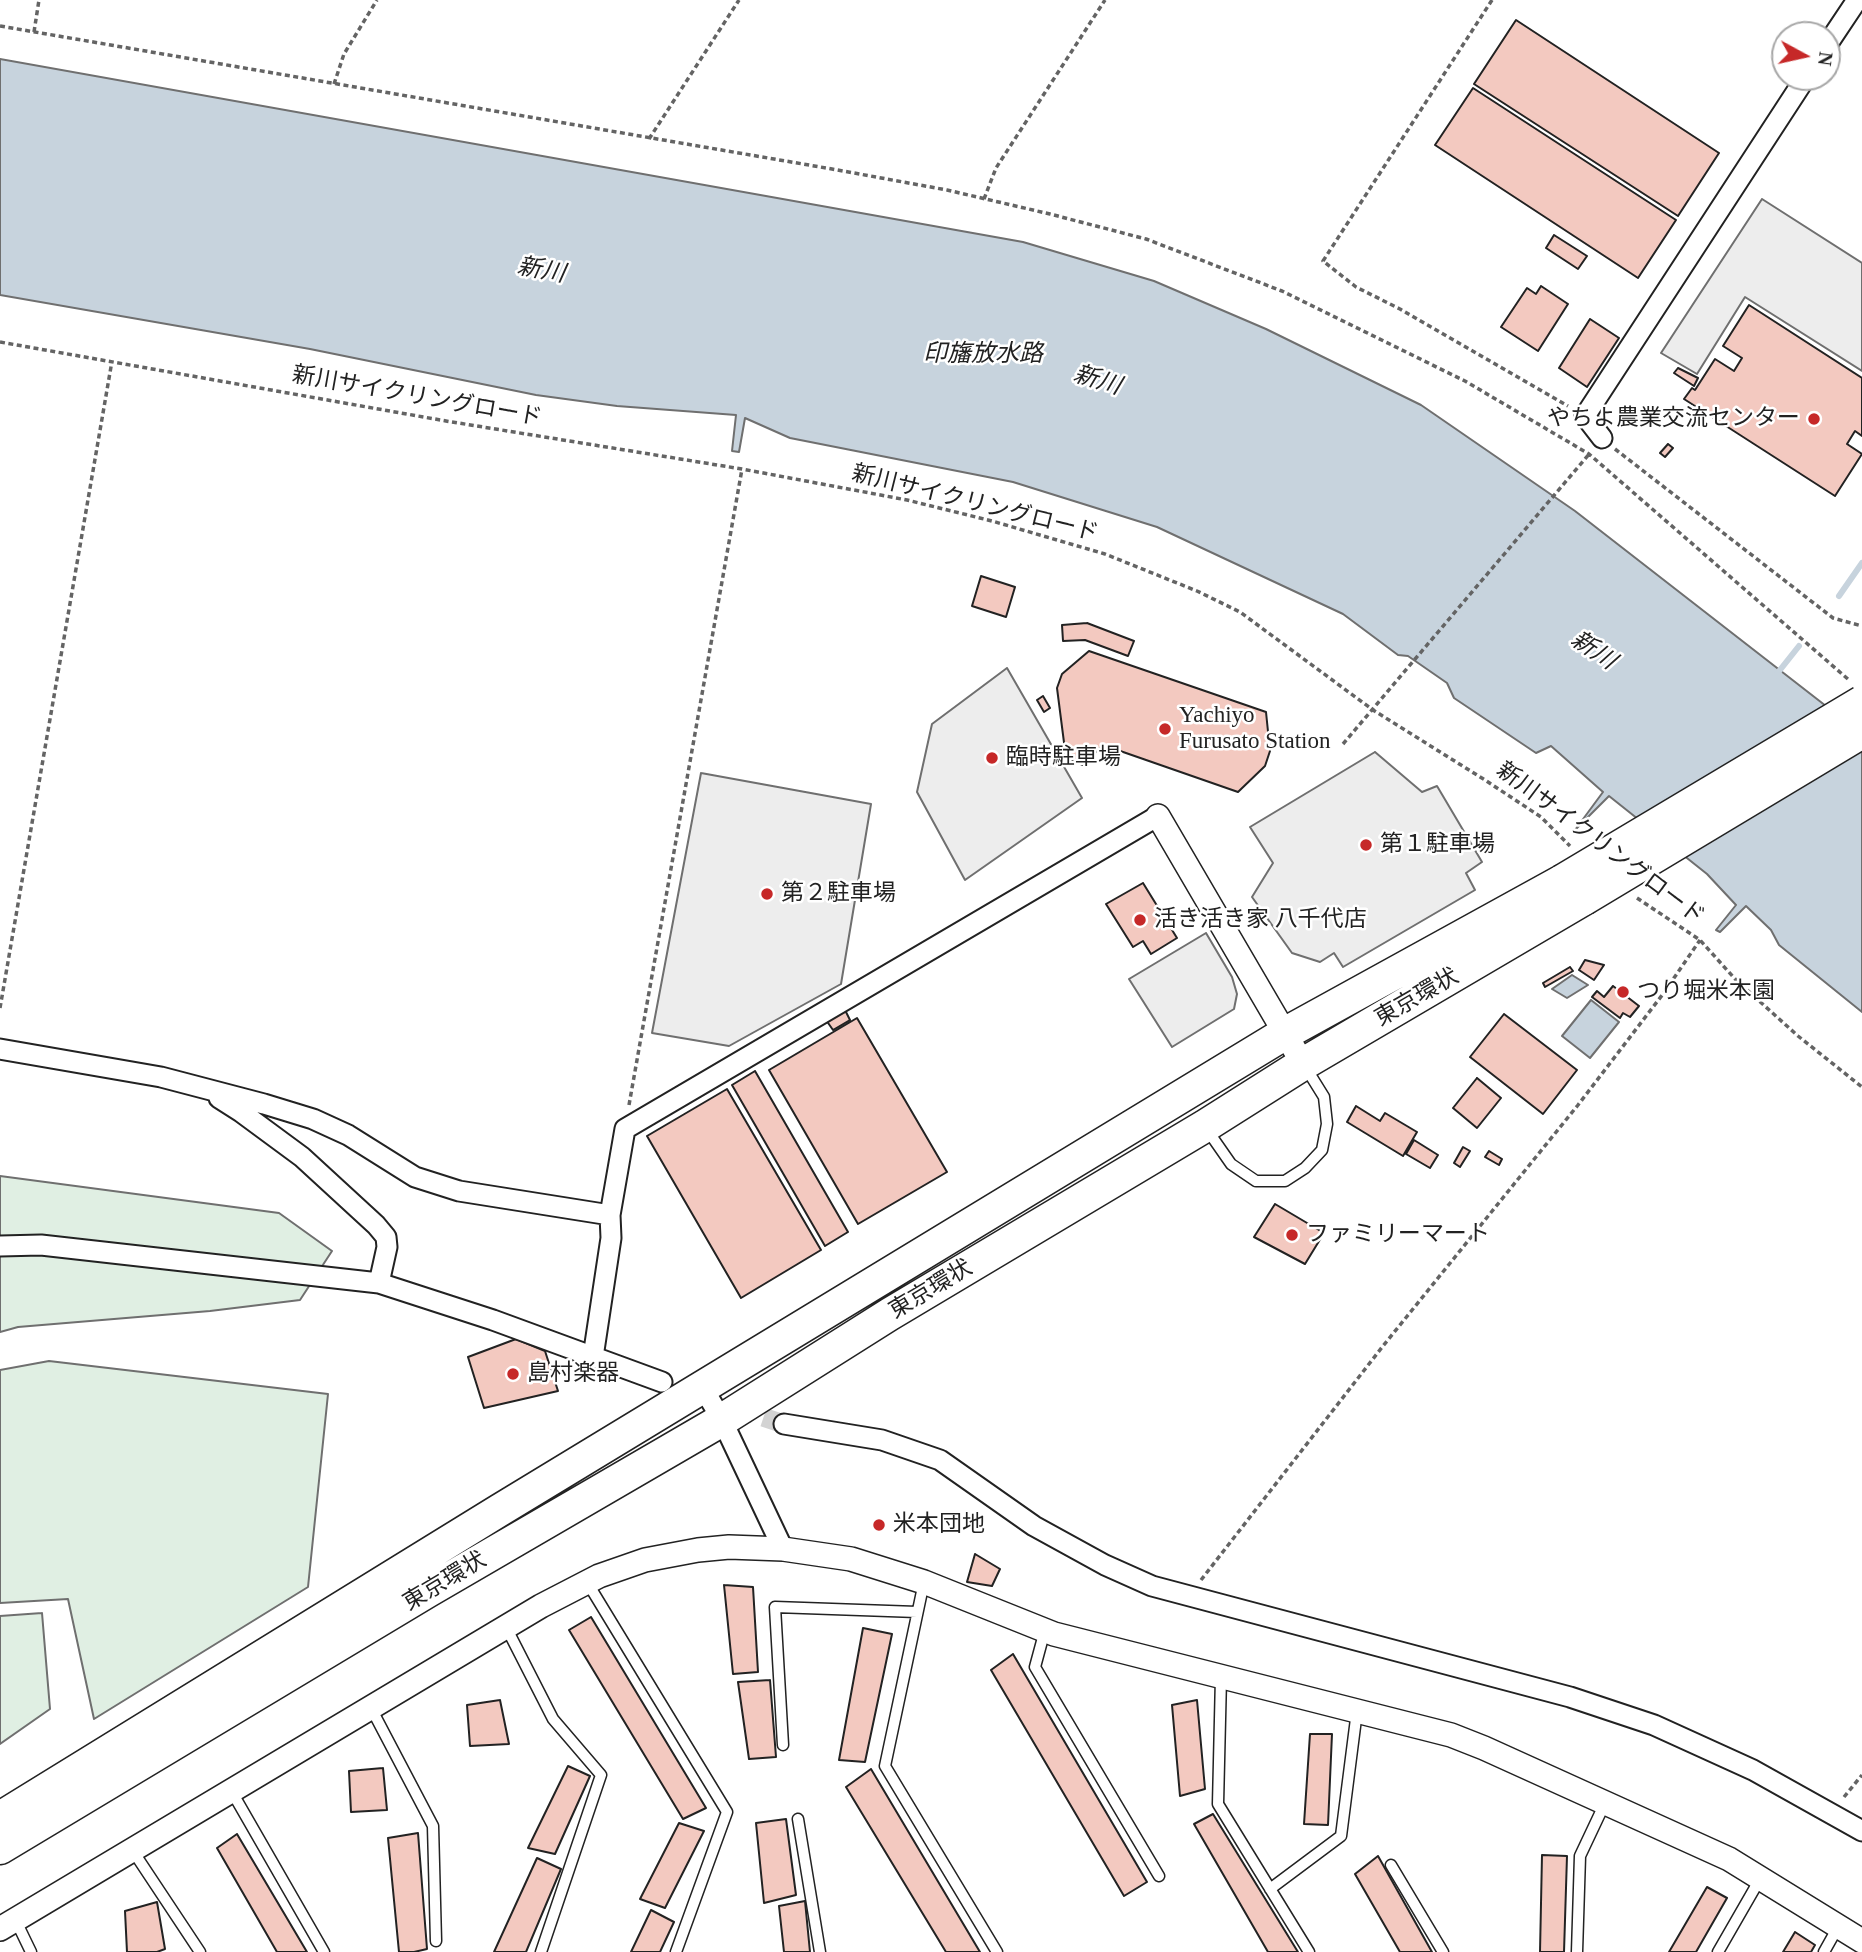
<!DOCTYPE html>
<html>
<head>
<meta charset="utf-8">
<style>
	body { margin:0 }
	#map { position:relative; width:1862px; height:1952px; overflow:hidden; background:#fff; font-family:"Times New Roman",serif }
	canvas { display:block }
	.north { position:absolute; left:1771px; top:21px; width:70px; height:70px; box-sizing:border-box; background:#fff; border:2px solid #a7a7a7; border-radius:50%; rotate:98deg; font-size:19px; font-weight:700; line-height:28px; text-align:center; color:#222 }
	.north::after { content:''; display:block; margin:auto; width:24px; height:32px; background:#c62828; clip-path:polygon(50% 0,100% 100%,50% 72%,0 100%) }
</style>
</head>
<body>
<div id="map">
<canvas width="1862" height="1952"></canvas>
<div class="north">N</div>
</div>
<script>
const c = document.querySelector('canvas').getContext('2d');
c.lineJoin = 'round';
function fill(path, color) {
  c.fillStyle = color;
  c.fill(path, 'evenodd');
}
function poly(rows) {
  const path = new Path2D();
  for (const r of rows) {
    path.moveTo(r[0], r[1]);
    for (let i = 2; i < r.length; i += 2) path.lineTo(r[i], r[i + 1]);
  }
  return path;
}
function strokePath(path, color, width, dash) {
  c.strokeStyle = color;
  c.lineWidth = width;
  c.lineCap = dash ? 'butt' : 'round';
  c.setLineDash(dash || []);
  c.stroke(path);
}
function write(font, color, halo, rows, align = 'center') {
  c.font = font + ' "Times New Roman","Noto Sans JP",serif';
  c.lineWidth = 5;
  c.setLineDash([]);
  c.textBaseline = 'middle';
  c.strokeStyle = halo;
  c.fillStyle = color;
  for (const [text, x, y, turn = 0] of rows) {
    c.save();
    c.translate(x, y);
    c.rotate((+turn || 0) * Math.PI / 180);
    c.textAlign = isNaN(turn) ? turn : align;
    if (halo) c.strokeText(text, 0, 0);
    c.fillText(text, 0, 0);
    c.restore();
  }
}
const green = poly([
	[0,1176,279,1213,332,1251,300,1300,210,1311,18,1327,0,1332,0,1176],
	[49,1361,328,1394,308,1587,94,1719,68,1599,0,1603,0,1370,49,1361],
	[42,1613,50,1709,0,1744,0,1616,42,1613]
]);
fill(green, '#e0efe3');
strokePath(green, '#6f6f6f', 2);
const parking = poly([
	[1762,199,1862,263,1862,371,1745,297,1697,374,1661,353,1762,199],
	[1007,668,1082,798,965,880,917,792,932,724,1007,668],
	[1375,752,1422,792,1437,786,1482,862,1466,873,1475,890,1343,967,1334,953,1320,962,1292,953,1252,897,1273,863,1250,827,1375,752],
	[701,773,871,804,841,984,729,1046,652,1033,701,773],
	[1206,933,1232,977,1237,994,1234,1009,1172,1047,1129,979,1206,933]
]);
fill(parking, '#ededed');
strokePath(parking, '#6f6f6f', 2);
const water = poly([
	[0,59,1023,242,1154,281,1266,329,1421,405,1575,511,1862,734,1862,1012,1779,945,1771,930,1746,906,1720,932,1716,930,1736,905,1707,874,1609,796,1575,830,1603,792,1551,746,1536,753,1454,698,1447,683,1408,656,1398,655,1343,614,1157,527,1013,482,790,438,745,418,739,452,732,451,736,415,617,406,536,395,310,349,0,295,0,59],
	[1572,975,1588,985,1567,998,1552,989,1572,975],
	[1591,1000,1619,1022,1590,1058,1562,1036,1591,1000]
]);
fill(water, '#c7d3dd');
strokePath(water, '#6f6f6f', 2);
strokePath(poly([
	[1839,596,1862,563],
	[1776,675,1799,646]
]), '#c7d3dd', 6);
const building = poly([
	[1516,20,1719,153,1678,216,1474,84,1516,20],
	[1473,88,1676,220,1638,278,1435,145,1473,88],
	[1554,235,1587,256,1578,269,1546,248,1554,235],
	[1541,286,1568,304,1538,351,1501,327,1527,288,1536,294,1541,286],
	[1749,305,1862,378,1862,436,1855,431,1847,444,1862,454,1835,496,1684,399,1692,388,1695,390,1715,359,1734,371,1742,358,1723,346,1749,305],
	[1590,319,1619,338,1587,387,1559,368,1590,319],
	[1678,368,1698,378,1694,386,1674,373,1678,368],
	[1668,444,1673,448,1665,457,1660,453,1668,444],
	[981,576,1015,587,1006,617,972,606,981,576],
	[1087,623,1134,641,1128,656,1085,640,1063,641,1062,625,1087,623],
	[1089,651,1266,712,1270,751,1265,766,1238,792,1103,745,1083,765,1066,758,1057,688,1062,674,1089,651],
	[1043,696,1050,708,1044,712,1037,700,1043,696],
	[1143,883,1177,938,1151,954,1143,941,1133,947,1106,904,1143,883],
	[1585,960,1604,965,1594,980,1579,970,1585,960],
	[1570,967,1573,971,1545,987,1543,983,1570,967],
	[1613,986,1639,1006,1630,1017,1623,1013,1620,1018,1592,997,1597,991,1604,997,1613,986],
	[845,1010,850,1020,833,1030,826,1020,845,1010],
	[1504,1014,1577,1070,1543,1114,1470,1057,1504,1014],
	[857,1018,947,1172,858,1224,769,1070,857,1018],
	[755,1071,848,1232,825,1246,732,1085,755,1071],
	[1477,1078,1501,1098,1477,1128,1453,1108,1477,1078],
	[727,1089,821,1250,741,1298,647,1136,727,1089],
	[1356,1106,1380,1121,1385,1113,1417,1132,1403,1156,1347,1122,1356,1106],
	[1414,1140,1438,1155,1430,1168,1406,1154,1414,1140],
	[1463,1147,1470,1151,1460,1167,1454,1163,1463,1147],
	[1489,1151,1502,1159,1499,1165,1485,1157,1489,1151],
	[1275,1204,1324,1233,1305,1264,1254,1237,1275,1204],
	[516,1339,545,1351,558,1391,484,1408,468,1357,516,1339],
	[975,1554,1000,1569,992,1586,967,1582,975,1554],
	[724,1585,753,1587,758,1672,733,1674,724,1585],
	[591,1617,706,1808,683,1819,569,1630,591,1617],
	[863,1628,892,1634,865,1762,839,1760,863,1628],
	[1013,1654,1147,1882,1124,1896,991,1670,1013,1654],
	[770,1680,776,1757,749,1759,738,1682,770,1680],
	[500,1700,509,1744,470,1746,467,1705,500,1700],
	[1197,1700,1205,1789,1180,1796,1172,1705,1197,1700],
	[1310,1734,1332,1734,1328,1825,1304,1824,1310,1734],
	[568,1766,590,1776,555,1854,528,1848,568,1766],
	[383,1768,387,1810,351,1812,349,1771,383,1768],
	[871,1769,980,1952,946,1952,846,1787,871,1769],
	[1213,1814,1298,1952,1268,1952,1194,1824,1213,1814],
	[786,1819,796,1895,764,1903,756,1823,786,1819],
	[679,1823,704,1831,665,1908,640,1899,679,1823],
	[418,1833,427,1949,414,1952,399,1952,388,1838,418,1833],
	[237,1834,307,1952,277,1952,217,1848,237,1834],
	[1542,1855,1567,1856,1564,1952,1540,1952,1542,1855],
	[1378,1856,1432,1952,1400,1952,1355,1874,1378,1856],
	[537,1858,561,1869,526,1952,494,1952,537,1858],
	[1707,1887,1727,1898,1696,1952,1669,1952,1707,1887],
	[805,1901,810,1952,784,1952,779,1906,805,1901],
	[157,1902,165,1949,157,1952,127,1952,125,1911,157,1902],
	[651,1910,674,1922,660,1952,631,1952,651,1910],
	[1795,1932,1815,1945,1811,1952,1783,1952,1795,1932]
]);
fill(building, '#f3c9c0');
strokePath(building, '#222', 2);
strokePath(poly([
	[736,1408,784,1424]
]), '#d3d3d3', 19, [19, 10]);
const service = poly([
	[1208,1131,1231,1164,1256,1181,1285,1181,1305,1168,1322,1150,1327,1124,1324,1097,1306,1068],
	[587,1582,727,1812,676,1952],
	[924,1582,885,1766,997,1952],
	[506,1627,553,1719,601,1775,541,1952],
	[1045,1630,1035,1667,1159,1876],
	[1221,1677,1218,1804,1309,1952],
	[371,1708,433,1826,436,1941],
	[783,1745,775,1607,917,1612],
	[232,1792,324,1952],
	[798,1819,820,1952],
	[133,1851,200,1952],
	[1391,1865,1443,1952],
	[1270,1889,1341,1836,1357,1711],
	[16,1921,31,1952],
	[1577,1952,1580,1856,1605,1803],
	[1718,1952,1760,1879],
	[1824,1952,1838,1927]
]);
const minor = poly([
	[1827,45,1857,0],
	[1602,438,1585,416,1806,77],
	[0,1049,161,1077,264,1104,313,1119,348,1135,415,1177,459,1191,610,1215],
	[219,1098,241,1112,302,1157,376,1225,386,1237,387,1247,379,1283],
	[0,1246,41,1245,379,1283,493,1320,662,1382],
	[593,1357,611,1238,610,1215,625,1129,1158,816],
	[703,1388,722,1420,783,1549],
	[784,1424,882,1440,940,1460,1034,1526,1105,1565,1152,1586,1570,1697,1654,1725,1753,1770,1862,1831]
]);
const tertiary = poly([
	[1158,816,1303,1064],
	[0,1929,541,1606,599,1576,645,1560,698,1550,729,1547,783,1549,851,1559,924,1582,1054,1634,1451,1735,1484,1748,1729,1859,1862,1941]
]);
const trunk = poly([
	[0,1818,500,1510,1284,1034,1562,881],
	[0,1848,428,1591,722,1420,890,1314,1205,1126,1303,1064,1584,899]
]);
strokePath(service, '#222', 13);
strokePath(minor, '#222', 23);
strokePath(tertiary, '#222', 26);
strokePath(trunk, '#222', 35);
strokePath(poly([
	[1492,0,1323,261,1356,287,1400,309,1568,406],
	[0,26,832,169,947,190,1050,214,1146,239,1282,291,1465,381,1589,454,1849,680],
	[34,32,39,0],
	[334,84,344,54,377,0],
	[649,139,739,0],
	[984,199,996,168,1105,0],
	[0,342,446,421,742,469,907,500,992,521,1105,554,1197,591,1240,612,1373,710,1485,780,1541,817,1570,846],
	[1615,449,1833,618,1862,626],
	[1343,744,1590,453],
	[1637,898,1700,940,1736,980,1798,1036,1862,1087],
	[0,1008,112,361],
	[629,1105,742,469],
	[1201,1580,1383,1346,1578,1105,1663,994,1700,940],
	[1844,1797,1862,1775]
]), '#646464', 3.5, [5, 3.5]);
strokePath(service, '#fff', 10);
strokePath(minor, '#fff', 19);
strokePath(tertiary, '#fff', 23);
strokePath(trunk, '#fff', 32);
const trunkBridge = poly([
	[1562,881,1862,702],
	[1584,899,1862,732]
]);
strokePath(trunkBridge, '#222', 35, []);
strokePath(trunkBridge, '#fff', 32);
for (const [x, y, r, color] of [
	[1814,419,7,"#c62828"],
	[1165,729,7,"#c62828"],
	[992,758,7,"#c62828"],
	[1366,845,7,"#c62828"],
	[767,894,7,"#c62828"],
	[1140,920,7,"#c62828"],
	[1623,992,7,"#c62828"],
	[1292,1235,7,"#c62828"],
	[513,1374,7,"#c62828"],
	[879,1525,7,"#c62828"]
]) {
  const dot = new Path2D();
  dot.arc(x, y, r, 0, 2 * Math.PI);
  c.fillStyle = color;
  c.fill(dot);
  strokePath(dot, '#fff', 2.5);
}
write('23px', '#222', '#fff', [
	["新川サイクリングロード",417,397,10],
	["新川サイクリングロード",975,504,14],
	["新川サイクリングロード",1600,844,37],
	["東京環状",1417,998,-30],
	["東京環状",931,1290,-31],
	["東京環状",445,1582,-31]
]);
write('23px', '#222', '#fff', [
	["やちよ農業交流センター",1800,419,"right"],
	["Yachiyo",1179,716],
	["Furusato Station",1179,742],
	["臨時駐車場",1006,758],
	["第１駐車場",1380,845],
	["第２駐車場",781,894],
	["活き活き家 八千代店",1154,920],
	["つり堀米本園",1637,992],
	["ファミリーマート",1306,1235],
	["島村楽器",527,1374],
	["米本団地",893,1525]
], 'left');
write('italic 24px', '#222', '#fff', [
	["新川",541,271,10],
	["印旛放水路",983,355],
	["新川",1097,381,17],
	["新川",1593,651,34]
]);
</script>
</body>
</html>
